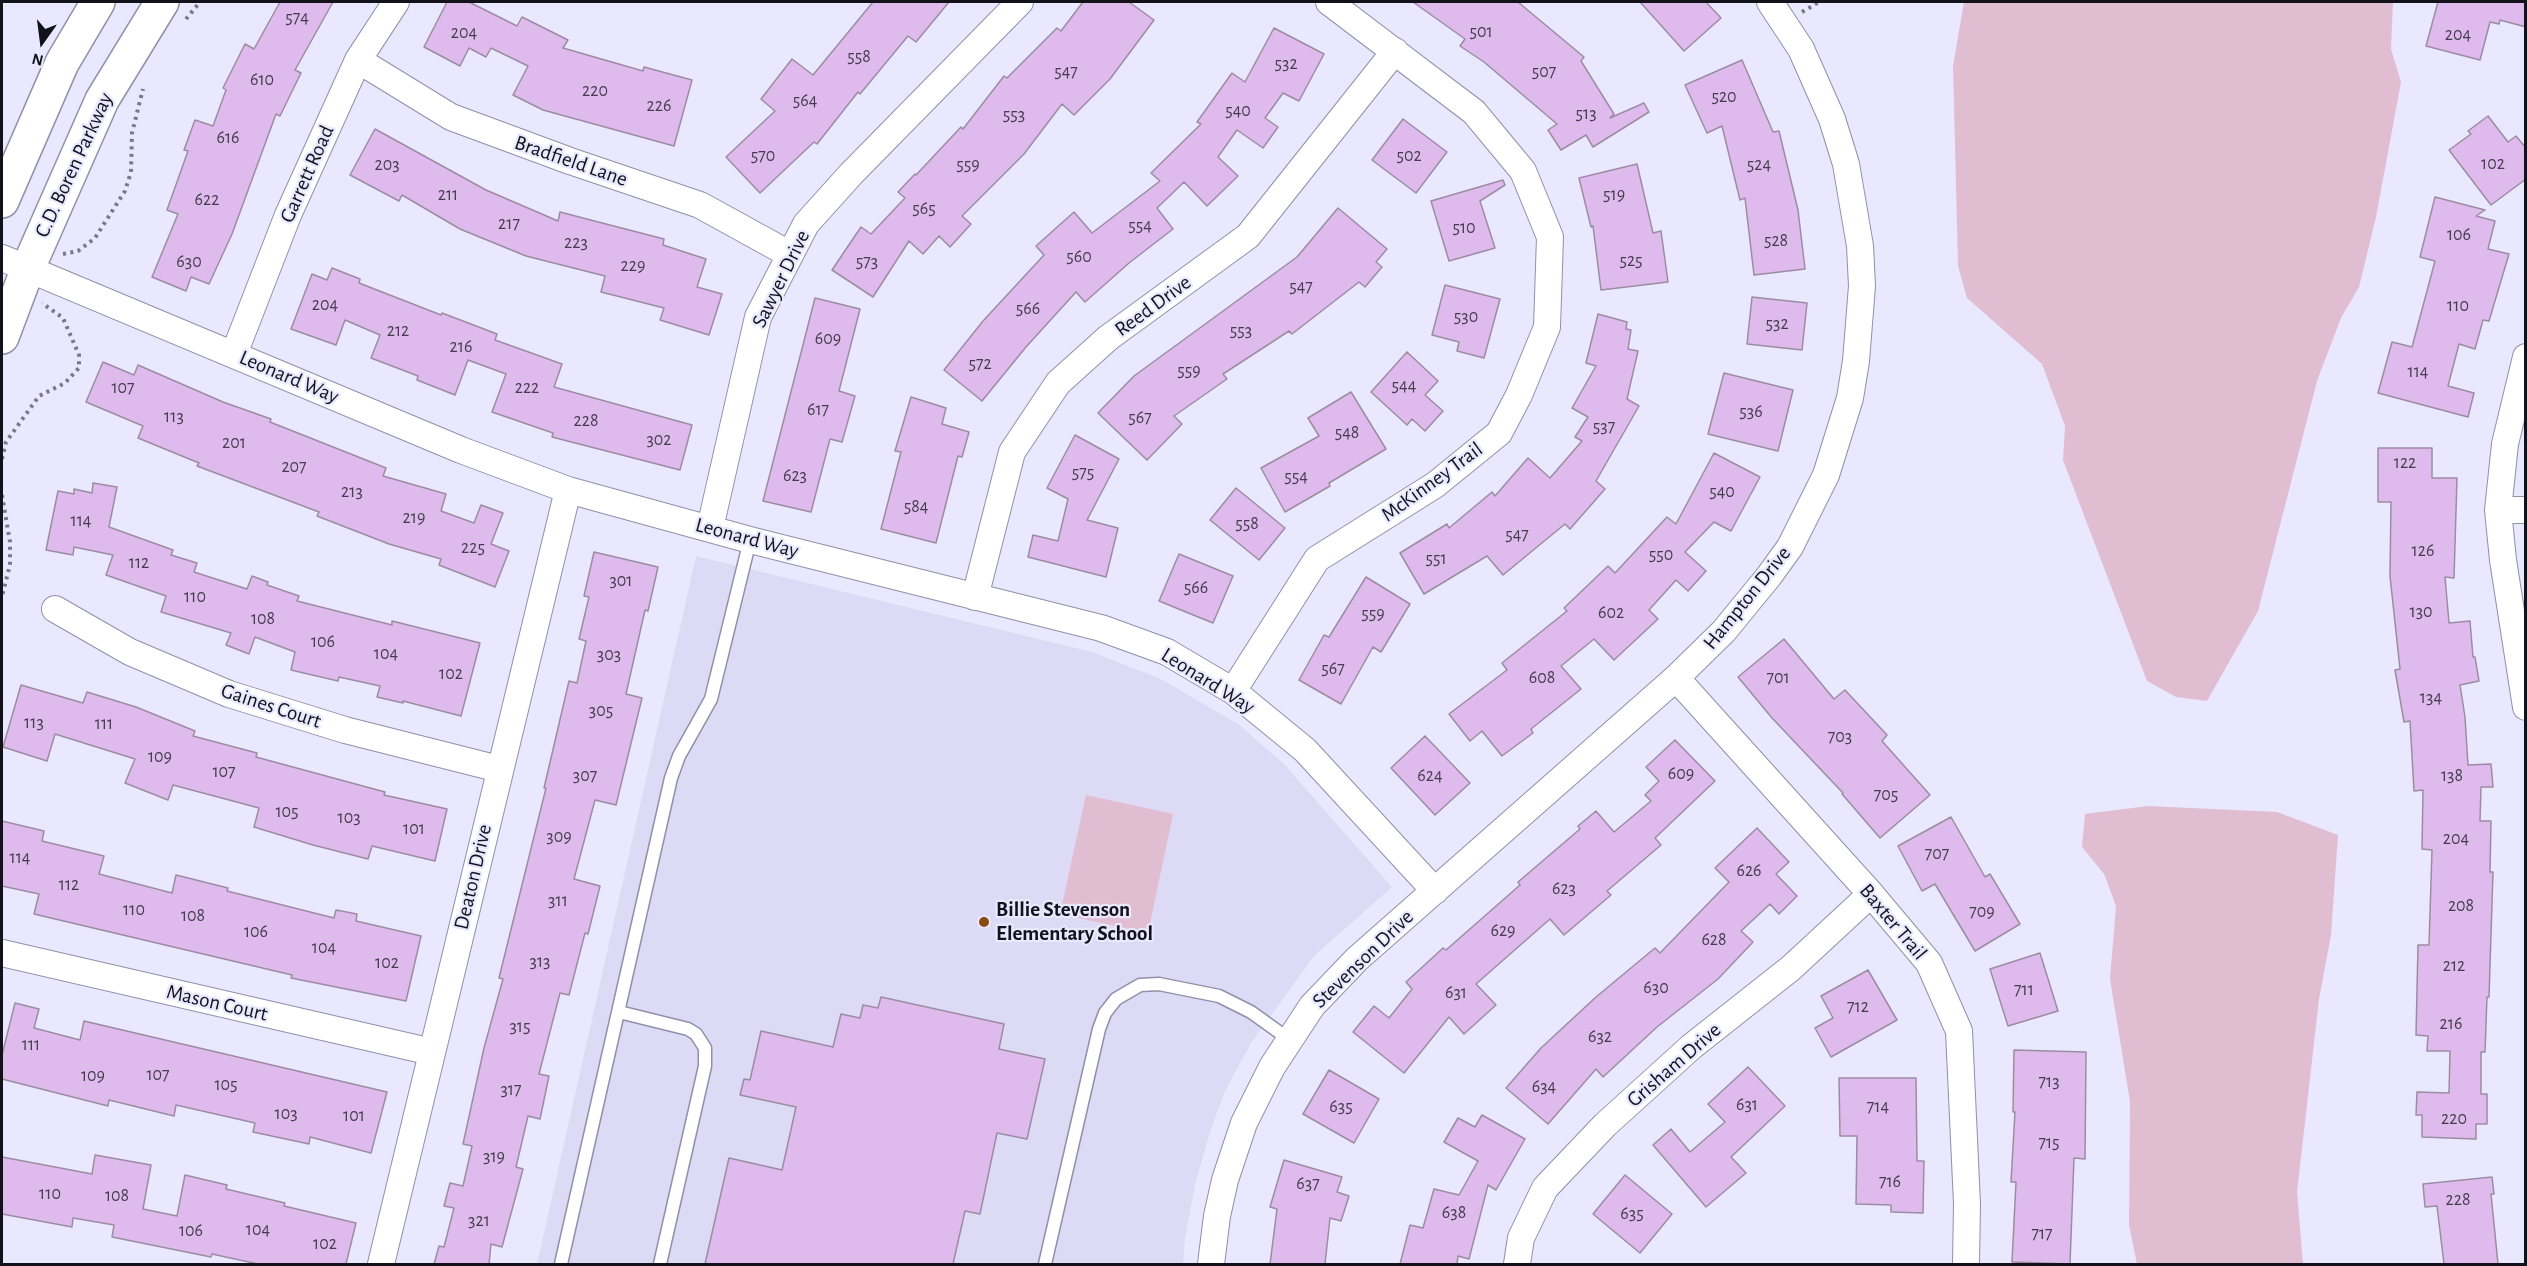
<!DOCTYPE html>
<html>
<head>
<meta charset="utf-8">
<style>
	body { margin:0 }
	#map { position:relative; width:2527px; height:1266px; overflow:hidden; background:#eae8fe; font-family:"Alegreya Sans",sans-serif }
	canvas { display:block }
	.frame { position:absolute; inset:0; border:3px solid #13121b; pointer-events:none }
	.north { position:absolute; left:12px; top:12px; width:60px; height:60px; -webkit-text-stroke:4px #eae8fe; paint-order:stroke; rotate:194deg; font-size:16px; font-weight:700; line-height:24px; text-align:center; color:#13121b }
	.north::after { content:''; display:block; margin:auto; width:21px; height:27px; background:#13121b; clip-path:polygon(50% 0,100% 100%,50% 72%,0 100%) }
</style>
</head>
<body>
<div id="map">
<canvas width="2527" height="1266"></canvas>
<div class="frame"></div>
<div class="north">N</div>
</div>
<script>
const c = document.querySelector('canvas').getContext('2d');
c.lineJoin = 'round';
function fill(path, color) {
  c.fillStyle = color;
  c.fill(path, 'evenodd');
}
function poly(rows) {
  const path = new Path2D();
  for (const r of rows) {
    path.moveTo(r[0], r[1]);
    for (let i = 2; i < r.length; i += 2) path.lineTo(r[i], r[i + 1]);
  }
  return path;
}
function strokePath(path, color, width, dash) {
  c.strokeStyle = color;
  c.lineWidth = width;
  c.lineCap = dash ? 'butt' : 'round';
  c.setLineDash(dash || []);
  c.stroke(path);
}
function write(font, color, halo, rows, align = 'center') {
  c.font = font + ' "Alegreya Sans",sans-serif';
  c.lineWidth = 4.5;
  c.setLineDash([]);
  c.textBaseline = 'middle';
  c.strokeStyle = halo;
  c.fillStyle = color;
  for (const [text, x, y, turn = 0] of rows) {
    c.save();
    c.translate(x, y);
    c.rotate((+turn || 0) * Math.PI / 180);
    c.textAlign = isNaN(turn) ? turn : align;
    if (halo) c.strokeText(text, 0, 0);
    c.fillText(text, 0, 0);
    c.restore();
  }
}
fill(poly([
	[696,556,1092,652,1161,679,1238,724,1285,765,1392,887,1314,956,1251,1043,1224,1093,1209,1135,1195,1185,1185,1238,1183,1264,537,1264]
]), '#dddaf6');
fill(poly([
	[1964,2,2393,2,2391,49,2401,82,2376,217,2359,287,2341,318,2317,381,2258,611,2207,701,2176,697,2147,681,2063,460,2065,426,2042,364,1967,298,1958,266,1953,66],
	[1086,795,1173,814,1148,933,1060,914],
	[2148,806,2277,812,2338,835,2331,935,2319,999,2297,1192,2303,1264,2137,1264,2129,1225,2130,1102,2110,979,2116,906,2104,874,2082,847,2085,814]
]), '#e1bdd2');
const building = poly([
	[280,2,333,2,295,70,301,73,280,116,276,114,232,234,209,284,191,277,186,291,152,277,178,214,167,210,188,151,184,150,195,120,213,126,226,90,223,88,245,44,254,49,280,2],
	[447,2,469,2,517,26,522,17,568,40,563,48,643,71,644,67,692,80,674,146,543,110,513,95,528,66,491,48,486,57,469,48,460,66,424,47,447,2],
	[873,2,949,2,916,42,908,36,860,94,858,92,817,144,814,142,760,193,726,157,775,111,761,99,792,59,813,75,873,2],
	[1083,2,1129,2,1154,20,1110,79,1074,115,1062,104,1024,154,962,216,971,224,950,247,939,236,923,254,909,241,873,297,832,270,861,227,871,234,905,198,898,192,915,174,916,175,961,127,963,129,1004,76,1007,78,1057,28,1061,31,1083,2],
	[1413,2,1518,2,1584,57,1581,61,1614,114,1610,118,1644,103,1649,112,1593,147,1586,135,1561,150,1548,130,1557,124,1484,62,1460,46,1465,39,1413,2],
	[1640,2,1706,2,1721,18,1684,51,1640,2],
	[2438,2,2526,2,2526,27,2500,20,2499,24,2490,22,2480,60,2426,46,2438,2],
	[1274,28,1324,54,1299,101,1283,93,1265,118,1278,127,1263,148,1237,130,1218,157,1238,176,1207,206,1184,182,1157,208,1173,229,1129,263,1085,302,1076,292,1026,347,982,401,944,370,983,321,1044,255,1036,246,1074,212,1092,233,1160,181,1151,173,1201,124,1197,122,1232,73,1245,82,1274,28],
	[1742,60,1773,132,1779,131,1798,210,1805,269,1754,275,1745,198,1740,200,1722,126,1707,133,1685,85,1742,60],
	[2488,116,2508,142,2516,136,2526,148,2526,179,2491,205,2449,150,2471,134,2468,131,2488,116],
	[1403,119,1447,152,1416,193,1372,160,1403,119],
	[375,129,486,190,558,221,560,212,606,224,664,239,663,245,706,259,697,287,722,294,709,335,660,320,664,308,601,292,605,276,526,256,460,229,402,195,399,201,350,175,375,129],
	[1637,164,1653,233,1661,231,1668,282,1601,290,1593,226,1591,227,1579,178,1637,164],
	[1503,180,1505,185,1480,201,1495,248,1449,261,1431,201,1503,180],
	[2435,197,2485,210,2476,216,2495,221,2488,249,2509,254,2489,321,2483,320,2475,349,2459,344,2448,386,2474,393,2468,417,2378,393,2392,342,2412,347,2435,261,2420,257,2435,197],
	[1338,208,1387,249,1376,262,1382,267,1365,287,1359,282,1292,334,1289,331,1223,374,1227,379,1174,416,1182,424,1147,460,1098,413,1134,376,1297,257,1338,208],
	[332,268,360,279,359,283,441,315,442,313,497,334,495,340,562,364,554,387,692,425,680,470,552,437,553,433,492,412,506,374,468,360,455,395,417,380,418,376,371,358,380,335,345,320,336,345,291,329,312,274,327,280,332,268],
	[1445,285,1500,299,1484,358,1457,351,1459,342,1432,335,1445,285],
	[1752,297,1807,303,1802,350,1747,344,1752,297],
	[815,298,860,309,839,391,855,396,842,442,830,439,811,512,763,501,815,298],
	[1598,314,1627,322,1626,329,1631,330,1628,349,1638,351,1627,399,1639,406,1596,481,1605,489,1570,529,1565,524,1503,575,1487,556,1424,594,1400,553,1447,524,1449,528,1492,492,1495,496,1528,458,1550,478,1582,441,1575,437,1588,417,1572,408,1596,366,1586,363,1598,314],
	[1407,352,1438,381,1425,395,1443,411,1425,431,1412,419,1407,425,1371,392,1407,352],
	[103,362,134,375,138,365,223,402,271,419,270,422,386,468,383,476,446,494,441,511,474,523,481,505,503,513,491,544,509,551,495,587,439,565,441,559,389,544,317,516,319,512,197,466,199,463,138,438,143,426,86,402,103,362],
	[1724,373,1793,390,1778,451,1708,434,1724,373],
	[1351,392,1386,449,1329,483,1330,486,1285,512,1261,468,1319,436,1308,418,1351,392],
	[911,397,946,408,942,424,969,432,962,457,958,456,936,543,881,529,901,452,895,451,911,397],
	[1075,435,1119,459,1087,520,1118,528,1106,577,1028,557,1033,535,1058,541,1068,499,1047,488,1075,435],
	[2378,448,2432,448,2432,478,2457,478,2454,578,2445,577,2449,623,2470,621,2473,657,2475,657,2479,681,2460,685,2465,717,2468,765,2491,764,2493,787,2481,787,2480,821,2491,821,2490,872,2493,872,2489,997,2487,997,2485,1052,2481,1052,2481,1094,2487,1094,2487,1124,2476,1124,2476,1139,2422,1137,2422,1115,2416,1115,2417,1092,2449,1093,2450,1051,2427,1051,2428,1036,2416,1035,2418,945,2429,945,2432,850,2422,849,2423,790,2414,791,2410,721,2404,722,2395,670,2400,669,2390,576,2391,502,2378,502,2378,448],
	[1714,453,1760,477,1731,531,1714,522,1685,552,1706,571,1688,591,1676,580,1649,610,1658,619,1614,660,1594,639,1561,666,1581,689,1531,729,1533,733,1502,756,1482,731,1470,741,1449,714,1507,670,1502,663,1567,611,1564,608,1608,566,1615,573,1667,517,1676,524,1714,453],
	[93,483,117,487,109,527,173,550,171,555,197,563,194,572,247,589,252,576,268,582,267,585,299,596,297,601,392,625,392,621,480,643,461,716,403,701,403,703,377,697,380,686,339,677,338,681,291,670,295,652,255,637,249,654,226,645,231,633,161,612,166,596,106,575,113,555,74,547,73,555,46,550,58,491,74,494,74,489,92,493,93,483],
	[1236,488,1285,528,1259,560,1210,520,1236,488],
	[594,552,658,567,648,611,645,610,626,694,642,698,616,805,595,800,574,879,600,886,588,934,585,933,569,995,560,993,539,1074,549,1076,540,1119,528,1116,516,1167,523,1169,502,1247,491,1244,489,1264,434,1264,439,1246,444,1247,454,1208,444,1206,450,1183,463,1186,472,1146,463,1144,484,1048,503,979,499,978,546,788,544,788,569,681,577,683,586,641,579,639,589,597,584,596,594,552],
	[1179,554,1233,576,1213,623,1159,601,1179,554],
	[1366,577,1410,604,1381,652,1373,647,1341,704,1299,680,1324,635,1329,637,1366,577],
	[1784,639,1834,699,1845,690,1887,735,1882,741,1930,795,1880,838,1842,794,1843,793,1772,718,1738,677,1784,639],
	[21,685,83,703,87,692,136,707,195,731,193,736,257,753,256,757,385,792,384,795,447,809,435,861,372,846,368,859,313,845,254,827,259,808,173,785,168,800,125,783,135,759,55,734,47,761,3,747,21,685],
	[1425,736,1470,783,1435,815,1391,768,1425,736],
	[1675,740,1715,781,1655,838,1661,845,1607,891,1611,895,1564,935,1550,919,1476,984,1496,1005,1464,1034,1449,1017,1404,1073,1353,1032,1374,1006,1389,1018,1412,989,1406,982,1443,948,1446,950,1520,885,1518,882,1580,829,1578,826,1596,811,1614,832,1651,801,1645,795,1659,781,1646,767,1675,740],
	[1951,817,1985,877,1990,874,2020,924,1975,951,1935,884,1922,891,1898,846,1951,817],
	[2,821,44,831,42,841,104,856,99,874,172,893,176,875,228,888,227,891,334,918,336,910,357,914,356,921,421,936,406,1001,291,978,292,975,34,914,39,894,2,886,2,821],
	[1757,828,1789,862,1776,874,1797,896,1779,914,1770,904,1741,931,1753,942,1718,979,1657,1027,1603,1077,1596,1069,1548,1124,1506,1088,1541,1048,1596,997,1655,948,1660,953,1729,882,1715,868,1757,828],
	[2040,953,2058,1011,2008,1026,1990,969,2040,953],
	[1868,970,1897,1020,1831,1057,1815,1028,1833,1018,1821,996,1868,970],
	[881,997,1004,1024,999,1049,1045,1059,1027,1139,997,1133,980,1214,965,1211,953,1264,705,1264,729,1158,782,1170,796,1107,740,1095,744,1079,750,1080,761,1031,833,1047,841,1014,860,1018,863,1005,878,1008,881,997],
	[15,1003,39,1009,34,1028,80,1040,84,1021,387,1092,371,1153,310,1137,309,1144,253,1132,255,1123,176,1105,174,1116,109,1100,108,1106,2,1079,2,1055,15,1003],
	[2014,1050,2086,1052,2085,1159,2074,1158,2070,1264,2012,1262,2016,1182,2011,1182,2015,1112,2013,1112,2014,1050],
	[1748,1067,1785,1106,1731,1157,1746,1173,1706,1207,1653,1145,1671,1129,1690,1152,1725,1122,1708,1104,1748,1067],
	[1329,1070,1379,1099,1354,1143,1303,1114,1329,1070],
	[1839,1078,1916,1078,1917,1161,1924,1161,1923,1213,1891,1212,1891,1205,1856,1204,1857,1136,1840,1136,1839,1078],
	[1482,1115,1525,1139,1496,1190,1488,1185,1469,1259,1458,1256,1457,1264,1400,1264,1410,1225,1423,1228,1434,1189,1459,1195,1478,1161,1444,1142,1458,1118,1475,1127,1482,1115],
	[95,1155,151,1165,143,1209,177,1216,185,1175,227,1185,226,1189,285,1203,284,1206,356,1223,346,1264,258,1264,212,1254,211,1257,112,1237,114,1225,73,1218,72,1227,2,1214,2,1157,92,1174,95,1155],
	[1284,1160,1342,1177,1337,1192,1349,1196,1341,1221,1330,1218,1325,1264,1270,1264,1277,1209,1270,1207,1284,1160],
	[1625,1175,1672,1214,1640,1253,1593,1214,1625,1175],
	[2492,1177,2494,1194,2491,1194,2498,1264,2444,1264,2437,1206,2425,1207,2423,1184,2492,1177]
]);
fill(building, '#debbec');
strokePath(building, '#9c8ca2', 1.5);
const lane = poly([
	[619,1012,688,1029,696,1034,705,1048,705,1066,660,1264],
	[561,1264,671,778,679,756,711,699,750,540],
	[1045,1264,1099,1029,1105,1013,1116,999,1140,985,1159,984,1219,996,1251,1012,1290,1040]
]);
const street = poly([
	[358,60,451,117,570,161,700,205,789,254],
	[2,258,461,450,568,490,750,540,1101,628,1167,652,1233,691,1305,750,1435,891],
	[234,354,288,215,358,60,396,2],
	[2526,357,2505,444,2498,510,2503,560,2526,707],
	[2498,510,2526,510],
	[710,528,758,317,806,224,851,174,1020,2],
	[975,597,1012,452,1058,383,1108,338,1248,236,1395,51],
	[55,609,130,652,229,694,345,730,499,769],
	[1676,678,1871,894,1929,963,1959,1031,1967,1204,1966,1264],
	[1233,691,1317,559,1435,485,1499,433,1519,395,1547,327,1550,237,1523,171,1474,112,1329,2],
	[2,953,432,1052],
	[381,1264,568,490],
	[1211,1264,1217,1216,1225,1180,1244,1123,1272,1067,1312,1006,1357,959,1676,678,1724,631,1769,576,1790,547,1826,475,1850,398,1856,361,1862,286,1860,246,1846,164,1832,119,1801,49,1770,2],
	[1517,1264,1521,1238,1545,1188,1605,1125,1691,1047,1791,968,1871,894]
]);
const secondary = poly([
	[2,201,62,63,98,2],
	[2,337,28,268,102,100,162,2]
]);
strokePath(lane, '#928fa9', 15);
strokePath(street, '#928fa9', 28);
strokePath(secondary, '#928fa9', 36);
strokePath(poly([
	[1802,12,1819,2],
	[186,19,200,2],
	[63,254,78,251,95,238,125,191,131,172,132,133,143,89],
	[2,459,6,442,39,396,65,383,79,368,79,355,63,318,42,303],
	[2,495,10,542,10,565,2,596]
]), '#797887', 4, [3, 4.5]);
strokePath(lane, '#fff', 12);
strokePath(street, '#fff', 26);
strokePath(secondary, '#fff', 33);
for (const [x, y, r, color] of [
	[984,922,6,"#894a0e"]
]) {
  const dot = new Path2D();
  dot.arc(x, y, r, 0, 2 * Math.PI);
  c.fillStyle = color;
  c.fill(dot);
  strokePath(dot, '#eae8fe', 2);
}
write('18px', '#463c4f', null, [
	["574",297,18],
	["501",1481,32],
	["204",464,33],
	["204",2458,35],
	["558",859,57],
	["532",1286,64],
	["547",1066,72],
	["507",1544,72],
	["610",262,80],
	["220",595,91],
	["520",1724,97],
	["564",805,101],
	["226",659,106],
	["540",1238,111],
	["513",1586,114],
	["553",1014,115],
	["616",228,138],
	["570",763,156],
	["502",1409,156],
	["102",2493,164],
	["203",387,165],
	["559",968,165],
	["524",1759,165],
	["211",448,195],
	["519",1614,195],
	["622",207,200],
	["565",924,209],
	["217",509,224],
	["554",1140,226],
	["510",1464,228],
	["106",2459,235],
	["528",1776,241],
	["223",576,243],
	["560",1079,257],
	["525",1631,261],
	["630",189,262],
	["573",867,262],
	["229",633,266],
	["547",1301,287],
	["204",325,305],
	["110",2458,306],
	["566",1028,309],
	["530",1466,317],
	["532",1777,324],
	["212",398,331],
	["553",1241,331],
	["609",828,339],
	["216",461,347],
	["572",980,364],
	["559",1189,371],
	["114",2418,372],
	["544",1404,386],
	["107",123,388],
	["222",527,388],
	["617",818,410],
	["536",1751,412],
	["113",174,417],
	["567",1140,418],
	["228",586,421],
	["537",1604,427],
	["548",1347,433],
	["302",659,440],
	["201",234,443],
	["122",2405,463],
	["207",294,467],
	["575",1083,473],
	["623",795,476],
	["554",1296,477],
	["213",352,492],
	["540",1722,492],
	["584",916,507],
	["219",414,518],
	["114",81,521],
	["558",1247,524],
	["547",1517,535],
	["225",473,548],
	["126",2423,551],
	["550",1661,555],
	["551",1436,559],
	["112",139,563],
	["301",621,581],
	["566",1196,588],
	["110",195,597],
	["130",2421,612],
	["602",1611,613],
	["559",1373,614],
	["108",263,619],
	["106",323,642],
	["104",386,654],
	["303",609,655],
	["567",1333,669],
	["102",451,674],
	["608",1542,678],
	["701",1778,678],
	["134",2431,698],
	["305",601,711],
	["113",34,723],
	["111",104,724],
	["703",1840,737],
	["109",160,757],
	["107",224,772],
	["609",1681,774],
	["307",585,776],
	["624",1430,776],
	["138",2452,776],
	["705",1886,795],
	["105",287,812],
	["103",349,818],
	["101",414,829],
	["309",559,837],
	["204",2456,839],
	["707",1937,854],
	["114",20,858],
	["626",1749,871],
	["112",69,885],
	["623",1564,889],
	["311",558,901],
	["208",2461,906],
	["110",134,910],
	["709",1982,912],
	["108",193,916],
	["629",1503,931],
	["106",256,932],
	["628",1714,940],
	["104",324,948],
	["313",540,962],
	["102",387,963],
	["212",2454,966],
	["630",1656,988],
	["711",2024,990],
	["631",1456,993],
	["712",1858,1007],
	["216",2451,1024],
	["315",520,1027],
	["632",1600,1037],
	["111",31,1045],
	["107",158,1075],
	["109",93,1076],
	["713",2049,1082],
	["105",226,1085],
	["634",1544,1087],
	["317",511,1090],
	["631",1747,1105],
	["635",1341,1107],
	["714",1878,1107],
	["103",286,1114],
	["101",354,1116],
	["220",2454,1119],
	["715",2049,1143],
	["319",494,1157],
	["716",1890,1182],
	["637",1308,1184],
	["110",50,1194],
	["108",117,1196],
	["228",2458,1200],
	["638",1454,1213],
	["635",1632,1214],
	["321",479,1221],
	["104",258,1230],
	["106",191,1231],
	["717",2042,1234],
	["102",325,1244]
]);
write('21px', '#13121b', '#eae8fe', [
	["Bradfield Lane",571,161,19],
	["C.D. Boren Parkway",74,165,-65],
	["Garrett Road",307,174,-66],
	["Sawyer Drive",781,279,-64],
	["Reed Drive",1153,306,-36],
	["Leonard Way",289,377,23],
	["McKinney Trail",1432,482,-36],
	["Leonard Way",747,538,15],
	["Hampton Drive",1747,598,-51],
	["Leonard Way",1208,681,32],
	["Gaines Court",271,706,18],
	["Deaton Drive",473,877,-77],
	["Baxter Trail",1893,922,50],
	["Stevenson Drive",1363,959,-44],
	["Mason Court",217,1003,13],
	["Grisham Drive",1674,1065,-41]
]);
write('bold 21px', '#13121b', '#eae8fe', [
	["Billie Stevenson",996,910],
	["Elementary School",996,934]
], 'left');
</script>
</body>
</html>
